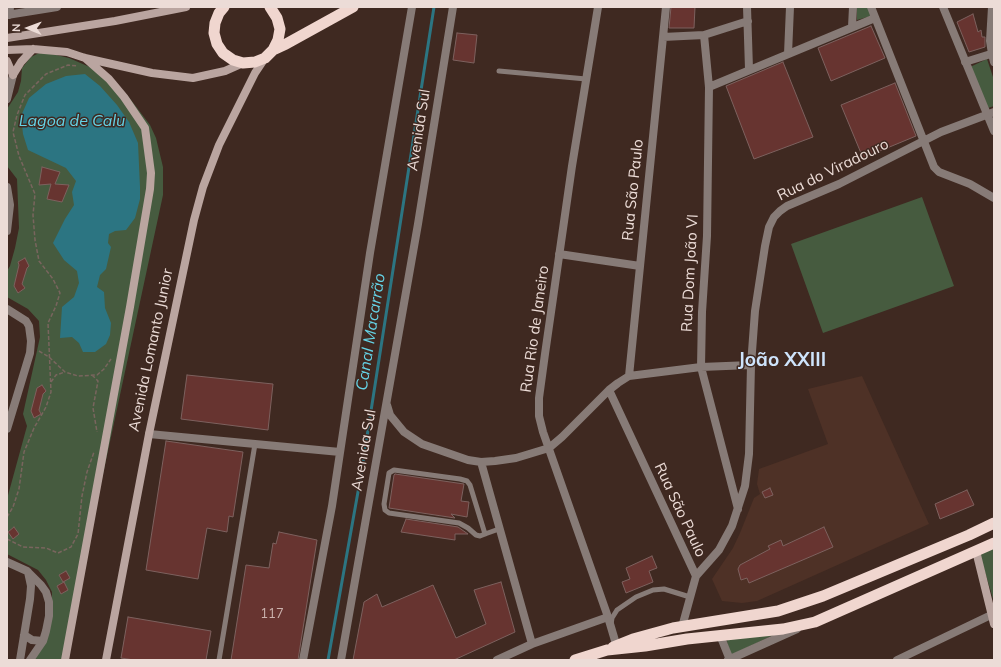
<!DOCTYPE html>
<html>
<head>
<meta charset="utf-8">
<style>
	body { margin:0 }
	#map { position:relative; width:1001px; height:667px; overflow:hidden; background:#3f2921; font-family:Mulish,sans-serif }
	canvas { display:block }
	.frame { position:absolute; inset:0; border:8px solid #ecdcd7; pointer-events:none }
	.north { position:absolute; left:8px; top:8px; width:40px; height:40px; -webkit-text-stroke:3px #3f2921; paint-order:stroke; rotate:271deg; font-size:11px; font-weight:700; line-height:16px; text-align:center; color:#ecdcd7 }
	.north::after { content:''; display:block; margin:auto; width:14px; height:18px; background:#ecdcd7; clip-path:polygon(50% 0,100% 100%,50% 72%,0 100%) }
</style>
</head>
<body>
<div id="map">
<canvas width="1001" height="667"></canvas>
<div class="frame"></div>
<div class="north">N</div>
</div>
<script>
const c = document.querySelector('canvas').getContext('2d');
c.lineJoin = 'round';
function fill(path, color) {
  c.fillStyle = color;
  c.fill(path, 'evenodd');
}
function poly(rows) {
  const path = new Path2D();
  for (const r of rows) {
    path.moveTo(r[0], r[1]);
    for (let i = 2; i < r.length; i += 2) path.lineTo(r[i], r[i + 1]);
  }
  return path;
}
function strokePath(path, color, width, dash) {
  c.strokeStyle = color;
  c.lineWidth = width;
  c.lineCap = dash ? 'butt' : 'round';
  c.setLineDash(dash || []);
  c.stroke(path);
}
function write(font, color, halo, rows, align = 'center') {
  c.font = font + ' Mulish,sans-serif';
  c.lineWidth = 3;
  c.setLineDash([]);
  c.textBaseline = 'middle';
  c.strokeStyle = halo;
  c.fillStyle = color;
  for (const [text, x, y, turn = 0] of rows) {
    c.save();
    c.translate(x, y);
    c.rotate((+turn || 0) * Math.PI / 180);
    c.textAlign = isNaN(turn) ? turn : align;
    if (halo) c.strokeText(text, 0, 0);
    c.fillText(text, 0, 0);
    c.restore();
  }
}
fill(poly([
	[862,376,929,524,757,601,742,603,722,601,712,579,733,548,740,533,754,498,760,494,757,484,759,469,828,444,808,389]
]), '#4e3126');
fill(poly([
	[857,7,868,7,871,16,857,20],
	[39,53,48,53,69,58,92,68,128,96,150,125,156,138,163,167,163,195,63,660,33,660,52,613,52,592,46,580,38,570,7,554,7,499,27,426,23,414,40,337,39,321,28,309,7,297,7,271,10,266,15,248,19,228,17,179,7,166,7,109,18,92,21,81,22,68,31,57],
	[987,59,994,80,994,106,988,108,970,67],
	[922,197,954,286,823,333,791,244],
	[994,544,994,602,979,552],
	[778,633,731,655,727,642,728,638]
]), '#465b3f');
fill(poly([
	[85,74,100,86,117,105,129,122,138,143,140,187,140,199,135,218,126,230,115,231,109,234,108,243,111,247,106,269,100,275,97,287,104,292,105,308,111,323,110,335,106,344,95,352,83,352,79,343,72,337,60,338,62,307,74,297,79,283,77,271,64,260,53,243,65,219,74,205,72,192,76,181,66,168,28,150,23,134,21,116,29,98,46,84,66,76]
]), '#2c7582');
strokePath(poly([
	[328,660,361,475,434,7]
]), '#2c7582', 3);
const building = poly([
	[671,7,695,7,694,28,669,28,671,7],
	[973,14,978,32,981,30,982,37,985,37,985,47,969,52,957,22,973,14],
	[871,26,885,58,831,81,818,48,871,26],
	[457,33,477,35,474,63,453,60,457,33],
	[783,62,813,137,754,159,726,86,783,62],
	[895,83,916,136,863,158,841,105,895,83],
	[42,167,60,172,55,184,69,185,62,202,47,199,51,184,39,185,42,167],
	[25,258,29,266,27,268,22,284,25,288,18,293,14,286,19,265,18,262,25,258],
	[187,375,273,384,268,430,181,419,187,375],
	[42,385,46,391,43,394,39,410,41,414,34,418,31,411,37,388,42,385],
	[166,441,243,452,233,517,229,516,227,532,207,528,198,579,146,570,166,441],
	[395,474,464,484,461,501,469,502,467,517,451,514,455,518,389,508,394,475,395,474],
	[770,488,773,495,765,498,762,492,770,488],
	[967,490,974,505,940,519,935,504,967,490],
	[406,519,458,527,468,534,455,534,455,540,401,532,406,519],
	[14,527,19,534,13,539,8,532,14,527],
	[824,527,833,547,749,583,747,578,741,580,738,569,740,565,770,549,768,546,781,540,783,546,824,527],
	[279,532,317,540,298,660,231,660,246,565,269,568,273,543,276,544,279,532],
	[652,556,657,568,649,571,653,582,626,593,622,582,630,579,626,568,652,556],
	[66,571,70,578,63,582,59,575,66,571],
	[64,582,68,590,61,594,57,586,64,582],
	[501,582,515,632,454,660,353,660,364,602,377,594,382,607,433,585,456,638,486,624,474,590,501,582],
	[128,617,211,631,206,660,134,660,121,658,128,617]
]);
fill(building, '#673430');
strokePath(building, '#7d615e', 1);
strokePath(poly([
	[39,351,49,357,65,372,78,376,97,375,104,369,111,359],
	[92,375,98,381,93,408,97,432],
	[51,382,56,375,65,372],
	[7,517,13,507,19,489,24,452,34,428,46,407,51,392,48,323,56,306,60,293,53,279,39,261,35,240,33,215,35,194,19,156,13,132,17,115,25,95,46,74,68,65,78,66],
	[7,539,23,547,46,548,58,553,71,547,78,534,82,496,87,472,94,452]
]), '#79655e', 1.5, [4, 2]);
strokePath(poly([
	[499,71,586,79],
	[485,534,470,485,467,481,460,479,394,470,389,473,384,504,385,510,389,513,459,523,468,528,476,535,480,536,485,534,499,529],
	[611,625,612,618,617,610,636,597,653,590,664,589,690,597],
	[219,660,255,444]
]), '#877b77', 5);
strokePath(poly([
	[598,7,572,166,545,354,539,398,539,416,543,432,608,617,616,644],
	[747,7,749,69],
	[871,7,934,167,939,172,970,184,994,198],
	[943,7,994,131],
	[992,7,990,41,992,54,994,62],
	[7,15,57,7],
	[9,15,10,7],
	[852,27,853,7],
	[704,35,709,87,707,236,702,312,701,367,738,509],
	[663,37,704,35,748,21],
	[788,54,790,7],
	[965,62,994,53],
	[709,87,875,18],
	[7,99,13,75],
	[7,187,10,205,7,231],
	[559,254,640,266],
	[7,309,26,321,29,326,31,341,30,353,7,429],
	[629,376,666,7],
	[609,390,696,576],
	[387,405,390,415,404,432,422,444,468,460,481,462,495,461,516,458,549,448,562,437,609,390,618,383,629,376,701,367,751,365],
	[149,434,340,452],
	[481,462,532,644],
	[7,562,27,571,41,585,46,592,49,602,49,616,46,631,43,641,30,660],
	[682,627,696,576,719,550,732,526,745,486,749,454,751,365,755,311,765,246,769,227,774,217,780,211,787,206,839,184,941,132,994,112],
	[24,635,32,640,43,641],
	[720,635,730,660],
	[20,660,30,599,31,586,28,572],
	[303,660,332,506,370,253,412,7],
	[341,660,418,224,453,7],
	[497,660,532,644,608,617],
	[728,660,797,629],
	[897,660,991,615]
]), '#877b77', 8);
strokePath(poly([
	[7,38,115,21,186,7],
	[7,50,33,49,67,52,85,58,152,73,193,78,225,71,243,63],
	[7,61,13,75],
	[13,75,21,62,33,49],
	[976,551,994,624],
	[65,660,130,307,150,189,151,173,145,128,124,97,109,79,85,58],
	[106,660,149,434,194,220,203,187,219,145,255,73,265,58]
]), '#baa5a0', 8);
strokePath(poly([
	[224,7,219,13,215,23,214,33,217,44,223,53,233,60,243,63,255,62,265,58,273,50,278,40,280,29,277,18,270,7],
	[273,50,286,44,353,7],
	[613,647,633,639,673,628,778,611,823,596,969,535,994,523],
	[575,660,607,650,645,646,687,639,783,629,815,622,994,543]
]), '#f0d6cf', 11);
write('13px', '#cbb2ad', null, [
	["117",272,614]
]);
write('15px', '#ecdcd7', '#3f2921', [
	["Avenida Sul",419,130,-81],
	["Rua do Viradouro",833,170,-26],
	["Rua São Paulo",633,190,-84],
	["Rua Dom João VI",690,273,-87],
	["Rua Rio de Janeiro",535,329,-82],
	["Avenida Lomanto Junior",151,350,-78],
	["Avenida Sul",364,450,-80],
	["Rua São Paulo",680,510,65]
]);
write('italic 16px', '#65d3e6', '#3f2921', [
	["Lagoa de Calu",72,121],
	["Canal Macarrão",371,332,-81]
]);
write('bold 19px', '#cee4fc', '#3f2921', [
	["João XXIII",782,360]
]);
</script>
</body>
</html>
